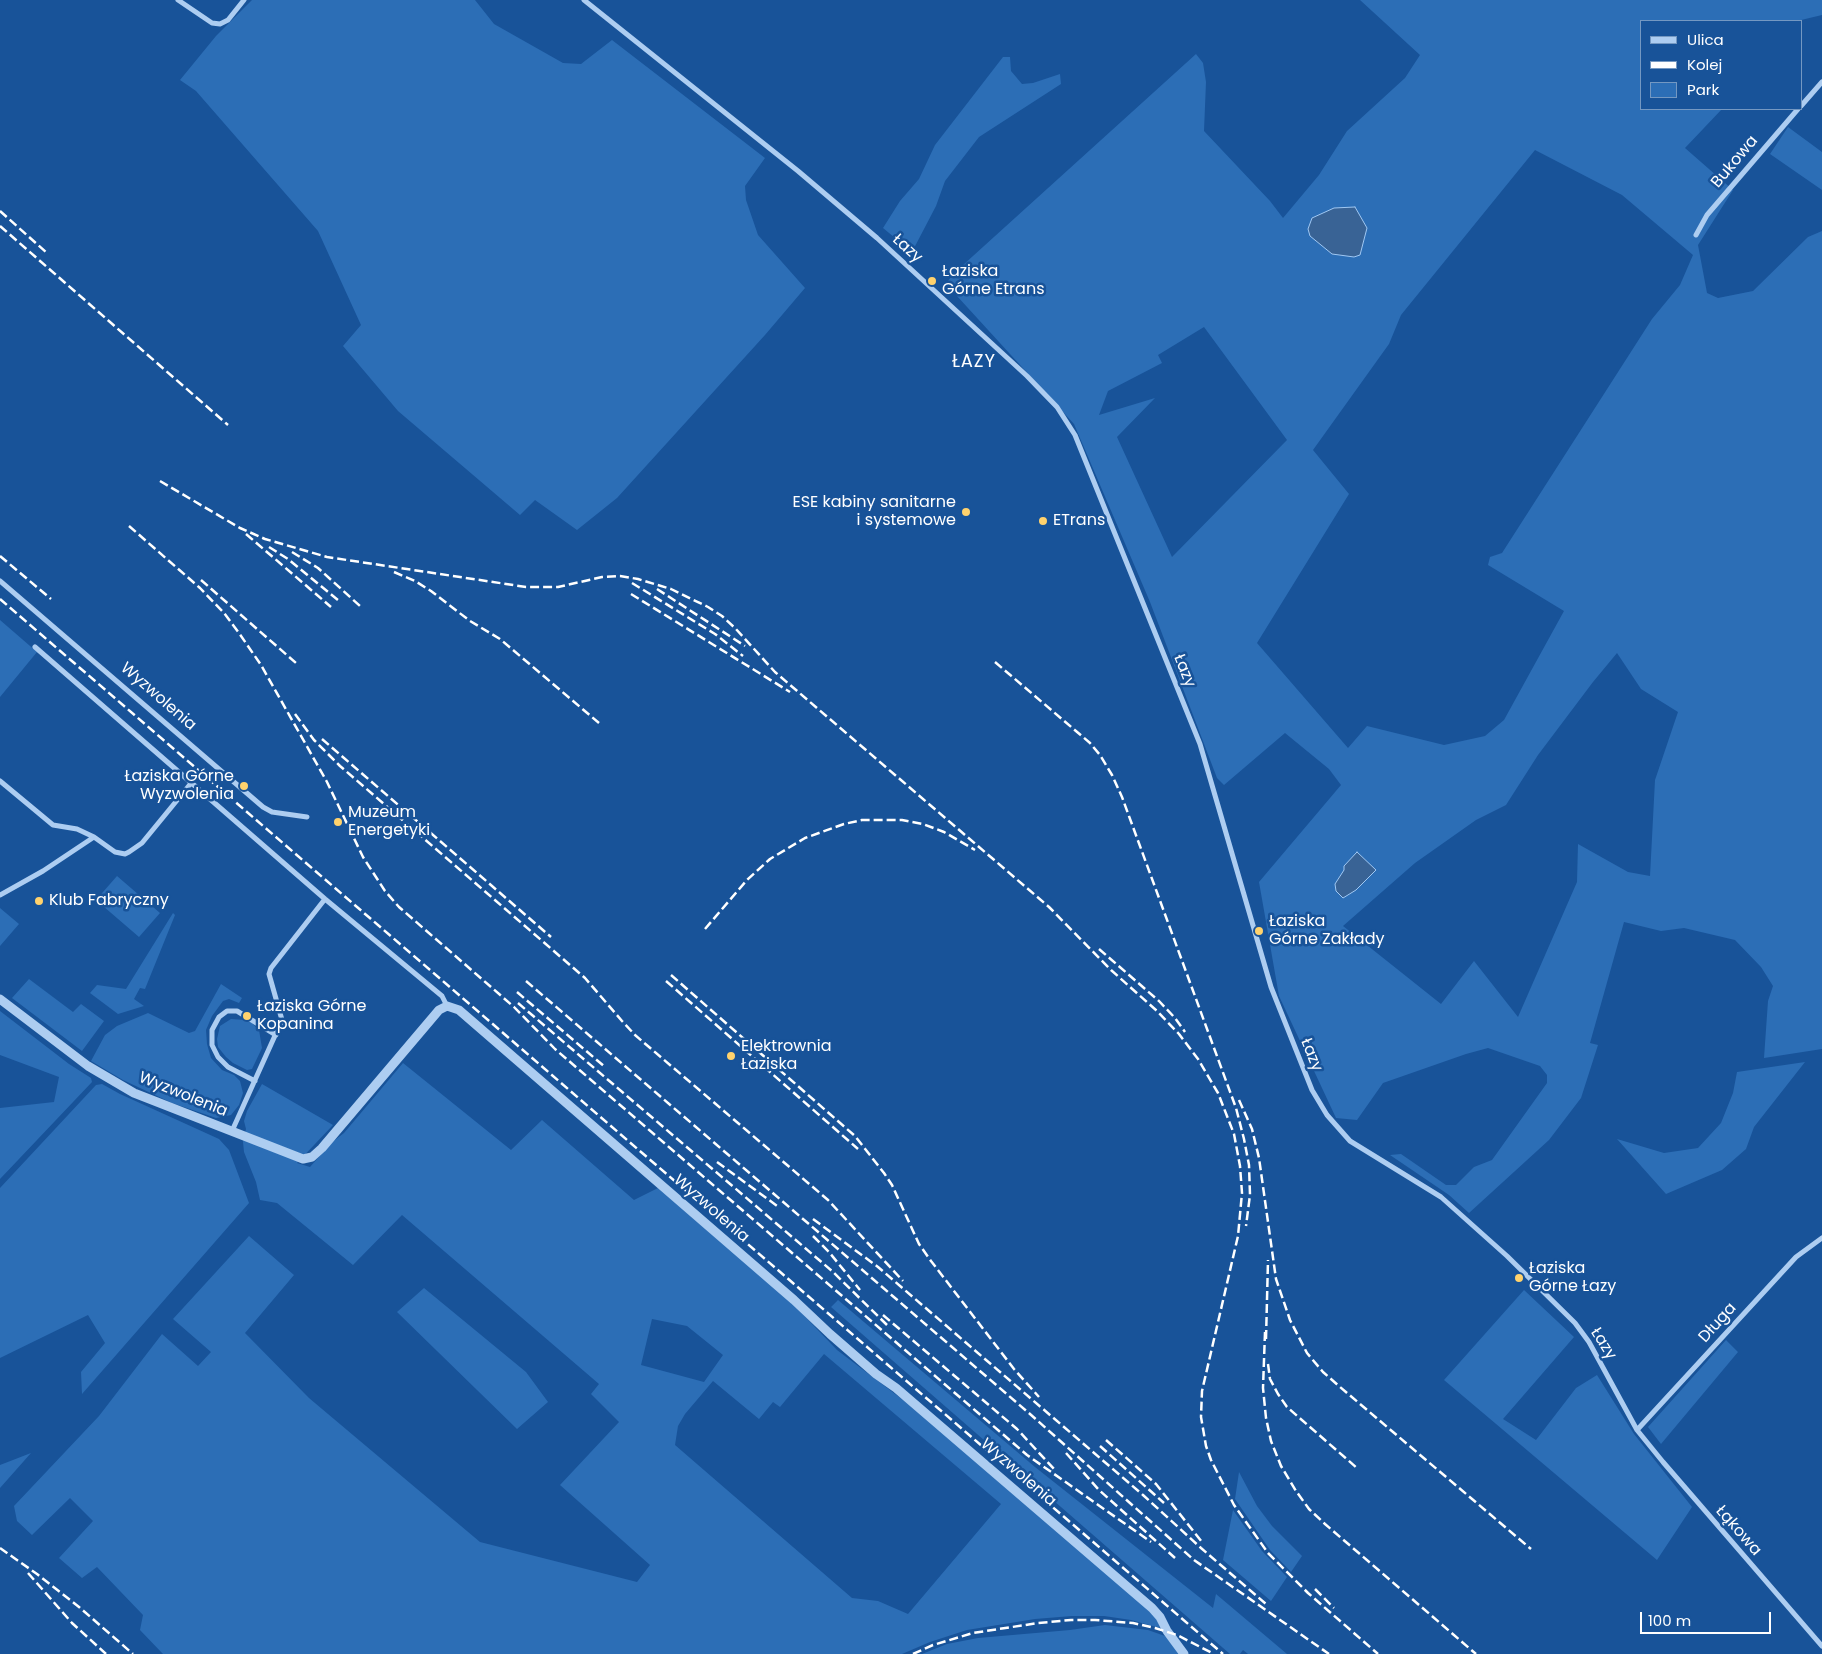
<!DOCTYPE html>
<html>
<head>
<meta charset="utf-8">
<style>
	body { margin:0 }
	#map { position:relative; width:1822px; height:1654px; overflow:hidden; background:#185399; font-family:Poppins,sans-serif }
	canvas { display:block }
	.legend { position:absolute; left:1640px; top:20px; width:162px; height:90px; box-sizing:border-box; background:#185399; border:1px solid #7498c2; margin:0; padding:6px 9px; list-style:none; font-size:15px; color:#fff }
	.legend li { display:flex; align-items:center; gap:10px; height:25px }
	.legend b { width:25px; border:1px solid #7498c2 }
	.scale { position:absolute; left:1640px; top:1612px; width:131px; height:22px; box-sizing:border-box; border:2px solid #fff; border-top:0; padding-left:6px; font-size:15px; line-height:18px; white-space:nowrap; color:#fff; -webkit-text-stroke:4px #185399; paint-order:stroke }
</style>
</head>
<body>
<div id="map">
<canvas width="1822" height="1654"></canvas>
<ul class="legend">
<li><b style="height:6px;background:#adcdf1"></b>Ulica</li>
<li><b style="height:6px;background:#fff"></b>Kolej</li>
<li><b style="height:14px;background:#2c6eb6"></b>Park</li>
</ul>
<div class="scale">100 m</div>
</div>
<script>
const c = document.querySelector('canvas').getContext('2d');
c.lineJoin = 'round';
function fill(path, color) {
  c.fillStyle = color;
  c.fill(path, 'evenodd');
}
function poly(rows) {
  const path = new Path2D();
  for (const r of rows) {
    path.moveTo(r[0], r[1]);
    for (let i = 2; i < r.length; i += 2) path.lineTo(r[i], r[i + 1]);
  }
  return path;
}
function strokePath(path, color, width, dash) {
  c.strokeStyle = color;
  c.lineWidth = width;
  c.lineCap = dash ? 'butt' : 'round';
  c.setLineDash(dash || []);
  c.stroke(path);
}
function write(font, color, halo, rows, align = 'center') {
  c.font = font + ' Poppins,sans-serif';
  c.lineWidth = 5;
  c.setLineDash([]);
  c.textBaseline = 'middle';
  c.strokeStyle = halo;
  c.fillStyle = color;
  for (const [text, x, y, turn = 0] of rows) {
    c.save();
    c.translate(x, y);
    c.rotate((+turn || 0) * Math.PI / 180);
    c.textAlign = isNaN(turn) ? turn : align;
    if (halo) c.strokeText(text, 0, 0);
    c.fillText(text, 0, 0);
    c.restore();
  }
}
fill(poly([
	[252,0,475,0,494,24,563,63,581,64,612,40,765,158,745,186,746,200,758,235,805,288,765,335,617,498,577,530,535,500,520,515,398,411,343,346,361,325,318,231,196,91,180,80,216,36],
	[1360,0,1822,0,1822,15,1797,21,1641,21,1641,109,1722,109,1685,148,1733,190,1698,245,1707,293,1718,298,1753,291,1808,237,1822,231,1822,1049,1764,1058,1768,1001,1773,986,1761,967,1735,940,1684,928,1661,931,1624,922,1590,1043,1598,1045,1581,1098,1549,1140,1469,1213,1449,1195,1390,1155,1401,1154,1446,1185,1456,1185,1474,1167,1492,1160,1547,1083,1547,1075,1540,1066,1488,1048,1466,1054,1383,1083,1357,1120,1336,1118,1279,996,1259,882,1341,785,1329,769,1285,733,1224,785,1217,778,1150,602,1074,424,946,284,952,275,1196,54,1203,63,1206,82,1204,131,1270,201,1283,218,1319,175,1347,131,1405,78,1420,55],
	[1535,150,1622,195,1693,255,1680,285,1652,319,1502,553,1490,557,1488,565,1564,611,1504,720,1485,736,1444,745,1367,726,1348,748,1257,643,1349,494,1313,450,1389,344,1401,315],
	[1204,327,1287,440,1172,557,1117,437,1155,398,1099,415,1108,391,1162,363,1158,355],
	[1617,653,1641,689,1678,712,1655,780,1650,876,1628,872,1578,844,1577,882,1518,1017,1474,961,1441,1004,1343,926,1415,863,1476,820,1506,805,1538,755,1593,682],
	[1003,57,1010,57,1011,71,1022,84,1033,83,1060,74,1061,84,979,137,945,181,936,206,912,252,883,228,900,201,919,179,935,145],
	[1788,127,1822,152,1822,190,1770,154],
	[0,620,37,652,0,697],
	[117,876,160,913,139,937,96,900],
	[0,908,19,924,0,946],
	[173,913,175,915,145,989,140,988,134,999,144,1006,118,1014,90,993,97,985,126,989],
	[29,979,73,1012,81,1004,104,1021,82,1051,12,998],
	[221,984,242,998,239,1003,229,999,223,1001,212,1016,206,1030,207,1044,211,1058,222,1070,234,1075,240,1081,243,1093,239,1105,231,1115,216,1118,172,1103,123,1080,91,1061,105,1035,117,1026,148,1013,189,1033,195,1031],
	[0,1011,69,1064,91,1078,92,1082,0,1179,0,1108,54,1102,59,1077,0,1055],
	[231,1019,245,1020,252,1023,259,1030,262,1048,252,1069,247,1070,233,1063,226,1057,218,1047,217,1039,220,1026],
	[1805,1062,1754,1127,1746,1149,1722,1170,1666,1194,1617,1139,1664,1153,1698,1148,1721,1123,1733,1093,1737,1072],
	[403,1063,511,1150,542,1120,634,1200,658,1188,792,1303,837,1350,911,1406,1132,1595,1157,1619,1160,1628,1131,1620,1104,1616,1072,1616,1035,1619,967,1630,930,1642,902,1654,163,1654,140,1630,143,1615,97,1567,82,1578,59,1558,93,1521,70,1498,32,1535,17,1521,14,1506,99,1416,162,1334,198,1366,211,1352,173,1319,249,1236,294,1275,245,1333,309,1398,480,1542,637,1582,650,1565,560,1485,619,1422,591,1394,599,1384,402,1215,353,1265,277,1203,260,1200,256,1182,244,1152,243,1142,246,1129,244,1121,247,1111,262,1084,333,1125,297,1163,310,1167,331,1143,344,1133],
	[652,1319,687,1326,723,1355,704,1382,641,1365],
	[824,1354,1001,1504,908,1614,878,1601,852,1598,675,1445,678,1426,685,1414,713,1381,759,1419,773,1402,780,1407],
	[102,1084,120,1094,219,1139,229,1150,249,1203,82,1394,81,1372,105,1343,88,1315,0,1358,0,1188,96,1085],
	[424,1288,526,1372,548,1402,517,1429,397,1312],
	[1524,1290,1574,1337,1503,1419,1536,1440,1576,1388,1597,1375,1634,1434,1692,1507,1657,1560,1444,1380],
	[838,1300,1035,1467,1213,1608,1216,1594,1287,1654,1248,1654,1243,1650,1240,1654,1230,1654,831,1307],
	[1726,1340,1738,1352,1661,1444,1648,1427],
	[31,1453,0,1488,0,1465],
	[1239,1472,1257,1506,1272,1526,1302,1556,1291,1572,1270,1550,1235,1499],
	[1233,1510,1262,1551,1287,1577,1271,1601,1223,1560],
	[1105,1625,1148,1630,1165,1636,1180,1654,922,1654,947,1644,978,1638,1070,1630]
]), '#2c6eb6');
const water = poly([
	[1355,207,1367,228,1360,255,1354,257,1332,254,1310,236,1308,229,1312,218,1334,208,1355,207],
	[1357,852,1376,870,1356,890,1343,898,1336,891,1335,884,1344,870,1344,866,1357,852]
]);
fill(water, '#396395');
strokePath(water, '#a0c8f3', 1);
strokePath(poly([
	[178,0,212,23,220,24,228,20,244,0],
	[584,0,798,171,877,238,1027,376,1057,407,1075,435,1200,744,1271,987,1312,1090,1327,1115,1350,1141,1441,1197,1507,1256,1575,1323,1589,1342,1637,1430,1663,1462,1822,1646],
	[1801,106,1822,82],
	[1696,235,1707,215,1798,109],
	[0,581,263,807,272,812,307,817],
	[35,647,325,899,442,996,447,1006],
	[0,781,53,825,77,829,94,837,43,871,0,895],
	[94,837,115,852,125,854,129,852,142,843,192,782],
	[255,1081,228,1067,218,1057,212,1045,212,1030,219,1017,227,1011,237,1011,276,1035],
	[232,1131,282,1020,269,974,271,968,325,899],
	[1637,1430,1796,1257,1822,1238]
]), '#adcdf1', 5);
strokePath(poly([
	[0,999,88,1066,134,1093,303,1159,312,1157,322,1148,439,1010,447,1006,459,1010,794,1300,830,1334,876,1374,896,1388,1152,1608,1160,1617,1167,1631,1184,1654]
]), '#adcdf1', 9);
strokePath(poly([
	[0,211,47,253],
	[0,226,228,425],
	[160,481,240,528,265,539,327,557,526,587,558,587,602,577,620,576,638,579,671,589,708,607,722,616,735,628,775,672,1049,907,1111,970,1157,1011,1179,1034,1198,1059,1218,1093,1234,1134,1240,1166,1242,1193,1238,1236,1202,1391,1201,1417,1206,1446,1211,1460,1234,1505,1268,1553,1308,1593,1378,1654],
	[129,526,200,588,224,613,239,633,261,665,327,782,363,857,385,891,399,907,514,1007,555,1049,1027,1455,1151,1542],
	[246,534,331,607],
	[269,547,288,559,338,600],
	[292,552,318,568,360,606],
	[0,556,51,599],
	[394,572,415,581,431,591,470,621,500,639,599,723],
	[201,580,296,663],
	[632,583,715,634,743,656],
	[657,589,745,646],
	[631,594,790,692],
	[0,599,1223,1654],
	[995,662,1090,743,1100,755,1112,775,1122,797,1236,1108,1244,1139,1249,1165,1250,1195,1246,1226],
	[295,714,314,740,340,766,585,978,622,1021,635,1035,828,1200,903,1281],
	[322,739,551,937],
	[705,929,747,880,770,859,805,838,844,824,862,820,902,820,923,824,944,832,975,850],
	[1099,949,1159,1001,1175,1018,1185,1032],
	[671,975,855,1136,884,1173,892,1185,919,1244,931,1261,1014,1369,1039,1397],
	[526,981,1030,1414,1194,1560,1329,1654],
	[666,981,858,1149],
	[517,992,605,1067],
	[518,1003,832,1271,887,1325],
	[1239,1100,1252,1129,1259,1158,1276,1279,1290,1320,1307,1353,1323,1372,1340,1387,1531,1549],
	[717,1162,780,1208],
	[813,1219,878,1267,1143,1495,1201,1548,1266,1604],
	[813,1236,829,1252,860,1290],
	[883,1315,1017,1429,1054,1469],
	[1265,1332,1263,1388,1266,1418,1271,1441,1281,1466,1296,1491,1309,1509,1325,1524,1476,1654],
	[1266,1339,1268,1260],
	[1268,1364,1270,1379,1278,1394,1287,1407,1357,1468],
	[1106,1440,1156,1484,1202,1542],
	[1100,1446,1164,1503],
	[1066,1453,1099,1490,1175,1558],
	[0,1548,37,1574,79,1607,133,1654],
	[28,1573,72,1623,106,1654],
	[1315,1589,1334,1608],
	[913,1654,933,1645,973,1633,1038,1623,1071,1620,1095,1620,1133,1623,1155,1628,1177,1635,1214,1654]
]), '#fff', 2.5, [9, 4]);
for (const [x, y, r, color] of [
	[932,281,5,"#ffd26d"],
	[966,512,5,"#ffd26d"],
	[1043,521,5,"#ffd26d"],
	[244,786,5,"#ffd26d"],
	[338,822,5,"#ffd26d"],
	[39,901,5,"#ffd26d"],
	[1259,931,5,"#ffd26d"],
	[247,1016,5,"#ffd26d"],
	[731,1056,5,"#ffd26d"],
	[1519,1278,5,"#ffd26d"]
]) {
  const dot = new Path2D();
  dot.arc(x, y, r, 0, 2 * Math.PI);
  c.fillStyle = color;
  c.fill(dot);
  strokePath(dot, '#185399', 2);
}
write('16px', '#fff', '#185399', [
	["Bukowa",1735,162,-50],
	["Łazy",907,249,42],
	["Łazy",1184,671,68],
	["Wyzwolenia",158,697,41],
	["Łazy",1311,1055,68],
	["Wyzwolenia",183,1095,22],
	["Wyzwolenia",711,1209,41],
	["Długa",1718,1323,-48],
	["Łazy",1603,1344,58],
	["Wyzwolenia",1018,1473,41],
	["Łąkowa",1738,1531,49]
]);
write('16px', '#fff', '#185399', [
	["Łaziska",942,272],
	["Górne Etrans",942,290],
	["ESE kabiny sanitarne",956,503,"right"],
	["i systemowe",956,521,"right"],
	["ETrans",1053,521],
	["Łaziska Górne",234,777,"right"],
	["Wyzwolenia",234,795,"right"],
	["Muzeum",348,813],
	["Energetyki",348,831],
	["Klub Fabryczny",49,901],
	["Łaziska",1269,922],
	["Górne Zakłady",1269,940],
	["Łaziska Górne",257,1007],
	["Kopanina",257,1025],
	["Elektrownia",741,1047],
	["Łaziska",741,1065],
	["Łaziska",1529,1269],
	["Górne Łazy",1529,1287]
], 'left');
c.letterSpacing = '1px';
write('18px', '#fff', '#185399', [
	["ŁAZY",974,362]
]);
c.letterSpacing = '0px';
</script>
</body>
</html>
